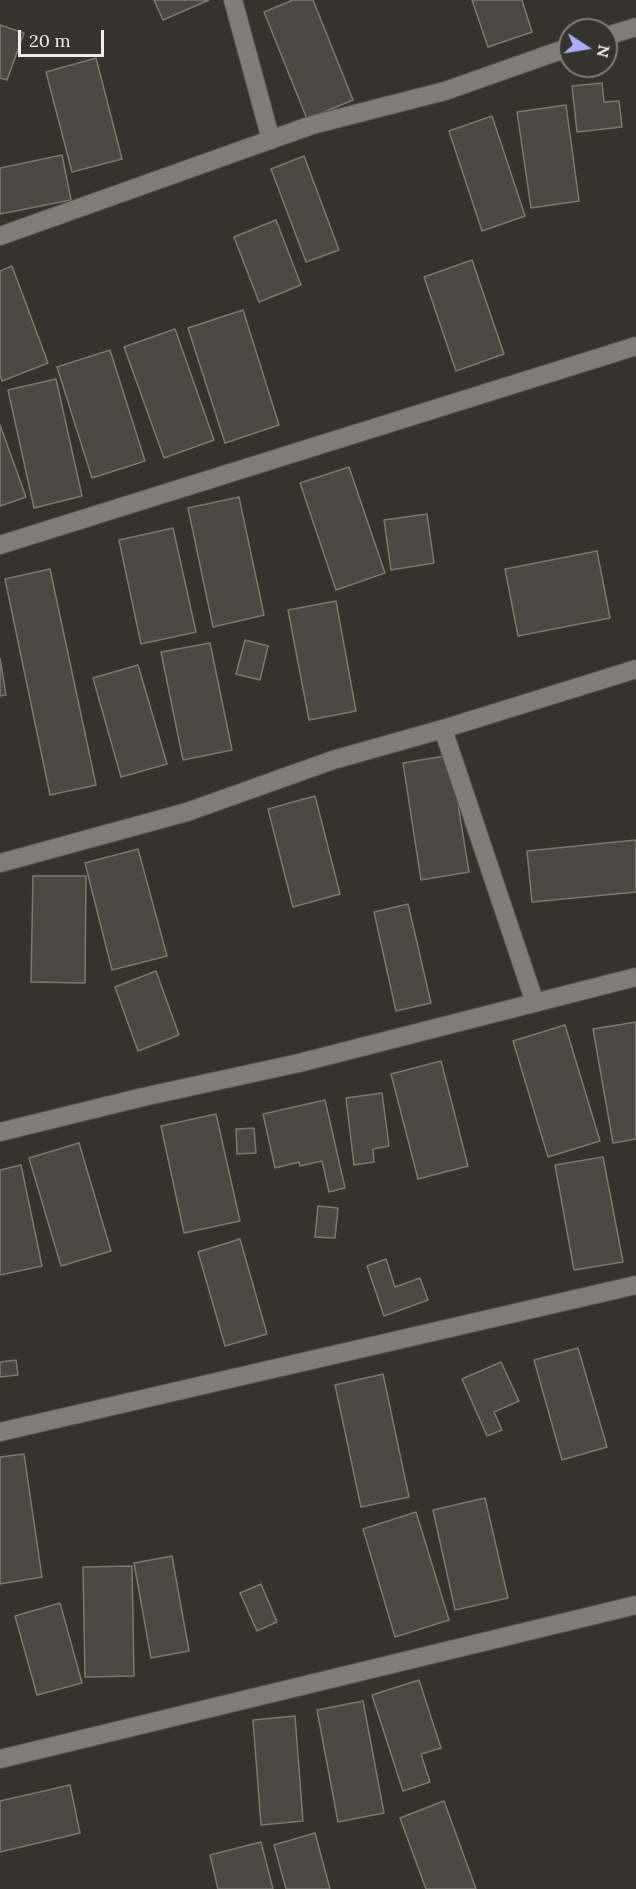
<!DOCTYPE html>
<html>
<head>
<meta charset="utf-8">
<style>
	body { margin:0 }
	#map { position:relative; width:636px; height:1889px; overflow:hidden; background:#34342c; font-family:Lora,serif }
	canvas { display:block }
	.north { position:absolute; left:558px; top:18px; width:60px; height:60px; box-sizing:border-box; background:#34342c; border:2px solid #7f7e78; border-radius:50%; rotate:102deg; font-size:16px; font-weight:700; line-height:24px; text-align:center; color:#efeeea }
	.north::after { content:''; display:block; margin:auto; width:21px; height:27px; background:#abaffb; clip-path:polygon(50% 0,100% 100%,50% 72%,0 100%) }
	.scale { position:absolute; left:18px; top:30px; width:86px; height:27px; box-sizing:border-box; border:3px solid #efeeea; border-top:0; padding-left:8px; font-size:18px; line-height:21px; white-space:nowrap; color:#efeeea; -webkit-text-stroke:4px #34342c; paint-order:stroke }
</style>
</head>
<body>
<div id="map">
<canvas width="636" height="1889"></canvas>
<div class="north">N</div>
<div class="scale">20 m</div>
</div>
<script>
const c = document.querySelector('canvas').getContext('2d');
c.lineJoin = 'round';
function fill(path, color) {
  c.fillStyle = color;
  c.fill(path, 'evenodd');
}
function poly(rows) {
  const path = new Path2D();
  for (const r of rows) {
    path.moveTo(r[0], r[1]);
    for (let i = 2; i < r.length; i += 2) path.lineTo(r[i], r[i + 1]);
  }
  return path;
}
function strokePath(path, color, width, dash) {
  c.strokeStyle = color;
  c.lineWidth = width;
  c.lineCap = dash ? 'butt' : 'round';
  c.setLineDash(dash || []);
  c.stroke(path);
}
const building = poly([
	[154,0,209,0,163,20,154,0],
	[293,0,313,0,353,100,307,119,264,12,293,0],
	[472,0,522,0,532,32,488,47,472,0],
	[0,25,24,33,7,80,0,78,0,25],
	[96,58,122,159,72,172,46,72,96,58],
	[602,83,604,102,619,101,622,127,577,132,572,86,602,83],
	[566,105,579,201,531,208,517,112,566,105],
	[492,116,525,216,482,231,449,131,492,116],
	[62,155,71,200,0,214,0,168,62,155],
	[304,156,339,250,306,262,271,169,304,156],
	[276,220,301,285,259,302,234,237,276,220],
	[472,260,504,354,456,371,424,277,472,260],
	[12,266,48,363,2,381,0,375,0,271,12,266],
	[243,310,279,425,225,443,188,328,243,310],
	[175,329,214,440,164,458,124,347,175,329],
	[110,350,145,461,92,478,57,367,110,350],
	[56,379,82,496,34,508,8,390,56,379],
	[0,425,26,497,0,506,0,425],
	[349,467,385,573,336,590,300,483,349,467],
	[239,497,264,615,213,627,188,508,239,497],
	[427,514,434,563,391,570,384,520,427,514],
	[173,528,196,632,141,644,119,540,173,528],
	[597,551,610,618,518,636,505,569,597,551],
	[50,569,96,785,50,795,5,579,50,569],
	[336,601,356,711,309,720,288,610,336,601],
	[245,640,268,646,260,680,236,674,245,640],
	[210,643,232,750,183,760,161,652,210,643],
	[0,658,6,695,0,696,0,658],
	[138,665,167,764,121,777,93,678,138,665],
	[450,755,469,872,421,880,403,763,450,755],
	[315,796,340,894,293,907,268,809,315,796],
	[636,840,636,892,532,902,527,851,636,840],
	[138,849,167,956,112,970,85,863,138,849],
	[33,876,86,876,85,983,31,982,33,876],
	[408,904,431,1003,396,1011,374,912,408,904],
	[156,971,179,1035,138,1051,115,987,156,971],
	[636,1022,636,1139,613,1143,593,1029,636,1022],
	[565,1025,600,1141,548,1157,513,1041,565,1025],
	[441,1061,468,1166,418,1179,391,1074,441,1061],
	[382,1093,389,1146,373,1149,374,1162,354,1165,346,1098,382,1093],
	[325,1100,345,1188,329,1192,322,1161,300,1166,299,1162,275,1168,263,1114,325,1100],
	[216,1114,240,1221,184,1233,161,1126,216,1114],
	[254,1128,256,1153,237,1154,236,1129,254,1128],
	[79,1143,111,1251,61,1266,29,1158,79,1143],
	[603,1157,623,1262,574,1270,555,1165,603,1157],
	[21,1165,42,1266,0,1275,0,1170,21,1165],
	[318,1206,338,1208,335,1238,315,1237,318,1206],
	[240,1239,267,1334,225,1346,198,1252,240,1239],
	[386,1259,395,1287,420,1278,428,1300,384,1316,367,1266,386,1259],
	[578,1348,607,1447,562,1460,534,1360,578,1348],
	[16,1360,18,1375,0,1377,0,1362,16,1360],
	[501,1362,519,1401,494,1412,502,1430,487,1436,462,1379,501,1362],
	[383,1374,409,1497,361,1507,335,1385,383,1374],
	[24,1454,42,1577,0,1584,0,1457,24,1454],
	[485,1498,508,1598,455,1610,433,1510,485,1498],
	[416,1512,449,1620,395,1637,363,1529,416,1512],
	[172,1556,189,1651,151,1658,134,1563,172,1556],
	[132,1566,134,1676,85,1677,83,1567,132,1566],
	[261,1584,277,1622,257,1631,240,1593,261,1584],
	[60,1603,82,1683,37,1695,15,1616,60,1603],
	[419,1680,441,1748,421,1754,430,1782,403,1791,372,1695,419,1680],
	[363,1701,384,1813,338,1822,317,1710,363,1701],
	[295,1716,303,1821,261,1825,253,1720,295,1716],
	[70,1785,80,1833,0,1852,0,1801,70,1785],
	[444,1801,476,1889,426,1889,400,1818,444,1801],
	[315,1833,330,1889,286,1889,274,1845,315,1833],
	[261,1842,273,1889,218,1889,210,1855,261,1842]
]);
fill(building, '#4a4941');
strokePath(building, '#7a7971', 1.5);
const street = poly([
	[233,0,271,140],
	[606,36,636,27],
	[0,236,312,125,445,91,570,47],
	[0,545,636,346],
	[443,729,535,1003],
	[0,863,187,812,333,760,443,729,636,669],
	[0,1132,143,1097,299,1063,636,977],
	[0,1432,636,1285],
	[0,1759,636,1605]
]);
strokePath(street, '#53524c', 20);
strokePath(street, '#7f7e76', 18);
</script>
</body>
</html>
